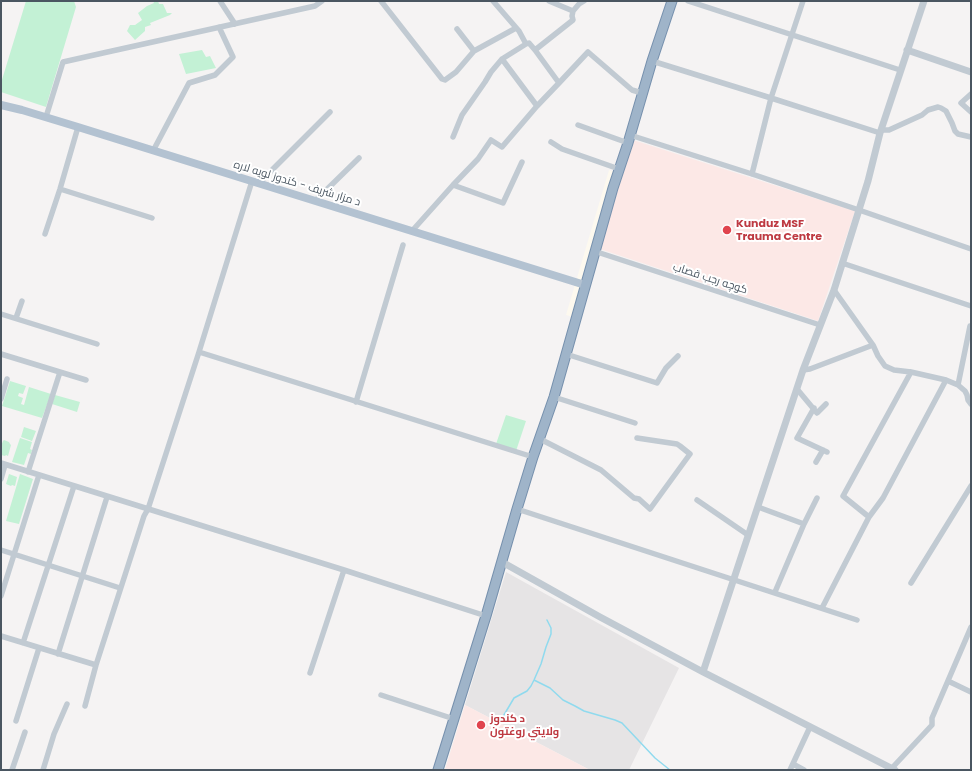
<!DOCTYPE html>
<html>
<head>
<meta charset="utf-8">
<style>
	body { margin:0 }
	#map { position:relative; width:972px; height:771px; overflow:hidden; background:#f5f3f3; font-family:Poppins,sans-serif }
	canvas { display:block }
	.frame { position:absolute; inset:0; border:2px solid #4a5661; pointer-events:none }
</style>
</head>
<body>
<div id="map">
<canvas width="972" height="771"></canvas>
<div class="frame"></div>
</div>
<script>
const c = document.querySelector('canvas').getContext('2d');
c.lineJoin = 'round';
function fill(path, color) {
  c.fillStyle = color;
  c.fill(path, 'evenodd');
}
function poly(rows) {
  const path = new Path2D();
  for (const r of rows) {
    path.moveTo(r[0], r[1]);
    for (let i = 2; i < r.length; i += 2) path.lineTo(r[i], r[i + 1]);
  }
  return path;
}
function strokePath(path, color, width, dash) {
  c.strokeStyle = color;
  c.lineWidth = width;
  c.lineCap = dash ? 'butt' : 'round';
  c.setLineDash(dash || []);
  c.stroke(path);
}
function write(font, color, halo, rows, align = 'center') {
  c.font = font + ' Poppins,Cairo,sans-serif';
  c.lineWidth = 4;
  c.setLineDash([]);
  c.textBaseline = 'middle';
  c.strokeStyle = halo;
  c.fillStyle = color;
  for (const [text, x, y, turn = 0] of rows) {
    c.save();
    c.translate(x, y);
    c.rotate((+turn || 0) * Math.PI / 180);
    c.textAlign = isNaN(turn) ? turn : align;
    if (halo) c.strokeText(text, 0, 0);
    c.fillText(text, 0, 0);
    c.restore();
  }
}
fill(poly([
	[609,170,623,174,579,319,566,315]
]), '#fdf9ef');
fill(poly([
	[506,572,679,668,629,770,590,770,465,705]
]), '#e6e4e5');
fill(poly([
	[633,140,855,211,818,321,600,249],
	[465,705,590,770,445,770]
]), '#fce8e6');
fill(poly([
	[26,1,74,1,76,7,46,107,1,92,1,83],
	[153,1,158,1,159,4,163,4,167,13,172,13,170,15,150,23,151,25,145,27,145,31,135,40,127,31,130,25,135,25,142,20,138,13,147,6,154,3],
	[202,50,206,57,210,56,216,68,186,74,179,54],
	[10,381,26,386,23,394,19,393,18,396,23,398,21,404,24,405,29,387,51,394,42,418,2,406],
	[55,395,80,402,77,412,52,404],
	[506,415,526,421,516,451,496,444],
	[24,427,36,431,32,441,21,437],
	[20,438,32,442,30,449,32,450,31,454,28,453,24,465,12,462],
	[4,440,9,442,10,444,11,445,8,456,6,455,5,456,1,455,1,446,3,441],
	[9,474,17,477,15,486,12,485,11,486,6,484],
	[20,474,33,479,19,524,6,521]
]), '#c3f1d5');
strokePath(poly([
	[534,680,550,688,563,700,575,706,584,711,615,720,622,723,655,758,670,770],
	[501,720,514,698,527,691,531,686,534,680,541,664,546,647,551,634,551,628,547,620]
]), '#90daee', 1.5);
const trunk = poly([
	[438,770,486,616,517,509,533,457,554,397,613,188,628,143,652,61,672,1]
]);
strokePath(trunk, '#7690ad', 11);
strokePath(poly([
	[220,1,235,24],
	[381,1,442,79,445,80,456,72,474,51,516,28],
	[493,1,519,31,526,44],
	[549,1,573,11],
	[688,1,900,70],
	[457,29,474,51],
	[535,50,559,83,588,52,632,90,642,93],
	[502,59,537,106],
	[652,61,771,98,880,133],
	[971,94,961,103,971,112],
	[46,117,63,62,103,53,315,6,322,1],
	[578,125,628,143],
	[881,130,889,130,922,115,928,110,938,107,941,108,946,111,952,123,955,131,958,134,971,137],
	[630,135,752,174,859,210,971,249],
	[453,137,462,115,485,82,491,72,502,59,526,44,529,43,535,50,573,20,572,16,573,11,579,4,584,1],
	[551,142,562,149,619,169],
	[153,151,189,83,215,75,233,57,219,27],
	[752,174,771,98,803,1],
	[259,183,330,112],
	[453,185,503,203,522,162],
	[60,189,152,218],
	[315,201,359,158],
	[412,231,453,185,478,159,491,140,502,147,537,106,559,83],
	[45,234,60,189,78,127],
	[594,251,820,325],
	[842,263,971,306],
	[834,290,873,345,878,356,885,366,894,370,911,372,946,380,958,385,965,391,967,395,968,400,971,404],
	[1,314,97,344],
	[16,318,22,301],
	[199,352,533,457],
	[1,354,86,380],
	[566,354,657,383,666,368,678,356],
	[803,370,810,369,873,345],
	[958,385,970,326],
	[797,389,817,413,826,404],
	[554,397,635,423],
	[1,399,7,379],
	[356,402,403,245],
	[814,408,797,438,827,452],
	[540,439,601,470,634,498,639,499,650,509,690,454,680,446,677,444,637,438],
	[816,462,823,450],
	[1,463,344,570,486,616],
	[28,472,60,372],
	[1,479,5,465],
	[697,500,748,535],
	[758,507,804,524],
	[517,509,857,620],
	[869,517,843,496,911,372],
	[1,550,120,588],
	[911,583,971,486],
	[775,592,804,524,817,498],
	[1,596,39,475],
	[822,608,869,517,883,498,946,380],
	[1,636,96,665],
	[23,643,74,486],
	[58,654,107,497],
	[310,673,344,570],
	[948,681,971,692],
	[381,695,454,719],
	[85,706,96,665,144,516,148,509,199,352,252,181],
	[16,721,39,648],
	[793,764,804,770],
	[892,768,932,725,932,718,971,627],
	[12,770,25,732],
	[43,770,54,734,67,704],
	[790,770,810,727]
]), '#c1cad2', 5.5);
strokePath(poly([
	[907,50,971,72],
	[502,562,600,617,703,672,895,770],
	[703,672,803,370,834,290,868,181,880,133,924,1]
]), '#c1cad2', 7);
strokePath(poly([
	[1,105,22,110,78,127,585,285]
]), '#b3c2d1', 8);
strokePath(trunk, '#9fb4c9', 9);
for (const [x, y, r, color] of [
	[727,230,5,"#e0444e"],
	[481,725,5,"#e0444e"]
]) {
  const dot = new Path2D();
  dot.arc(x, y, r, 0, 2 * Math.PI);
  c.fillStyle = color;
  c.fill(dot);
  strokePath(dot, '#fff', 1.5);
}
write('11px', '#4a5661', '#fff', [
	["د مزار شریف - کندوز لویه لاره",297,184,17],
	["کوچه رجب قصاب",710,279,18]
]);
write('bold 11px', '#be3a42', '#fff', [
	["Kunduz MSF",736,224],
	["Trauma Centre",736,237],
	["د کندوز",490,719],
	["ولایتي روغتون",490,732]
], 'left');
</script>
</body>
</html>
